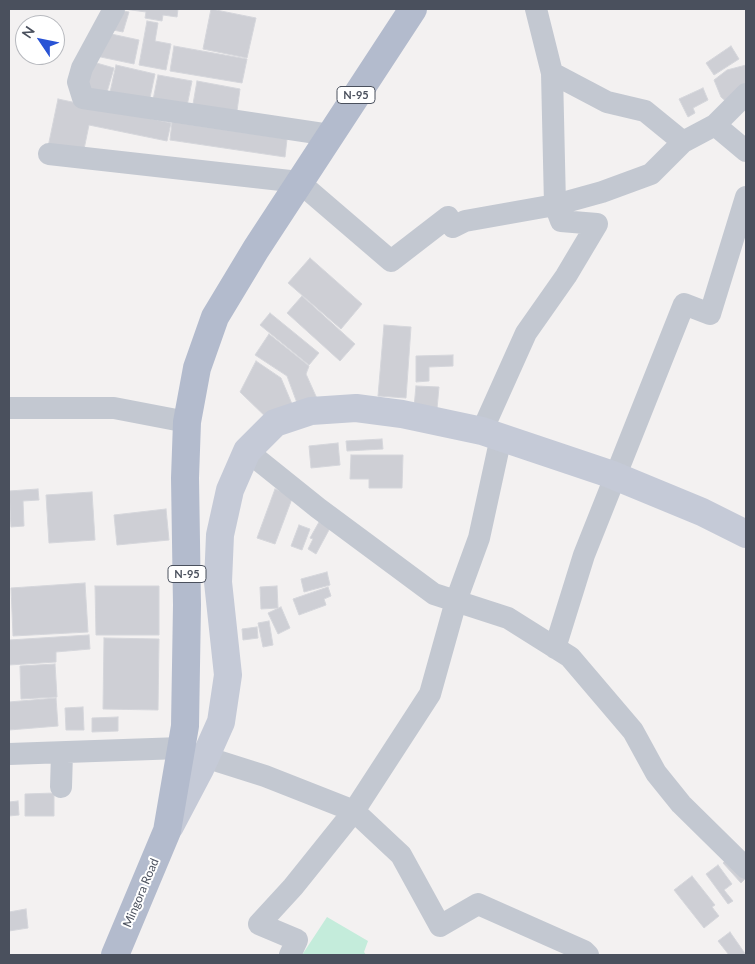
<!DOCTYPE html>
<html>
<head>
<meta charset="utf-8">
<style>
	body { margin:0 }
	#map { position:relative; width:755px; height:964px; overflow:hidden; background:#f3f1f1; font-family:Lato,sans-serif }
	canvas { display:block }
	.frame { position:absolute; inset:0; border:10px solid #4a505d; pointer-events:none }
	.north { position:absolute; left:15px; top:15px; width:50px; height:50px; box-sizing:border-box; background:#fff; border:1px solid #b7b9be; border-radius:50%; rotate:304deg; font-size:14px; font-weight:700; line-height:20px; text-align:center; color:#4a505d }
	.north::after { content:''; display:block; margin:auto; width:18px; height:22px; background:#2953d5; clip-path:polygon(50% 0,100% 100%,50% 72%,0 100%) }
</style>
</head>
<body>
<div id="map">
<canvas width="755" height="964"></canvas>
<div class="frame"></div>
<div class="north">N</div>
</div>
<script>
const c = document.querySelector('canvas').getContext('2d');
c.lineJoin = 'round';
function fill(path, color) {
  c.fillStyle = color;
  c.fill(path, 'evenodd');
}
function poly(rows) {
  const path = new Path2D();
  for (const r of rows) {
    path.moveTo(r[0], r[1]);
    for (let i = 2; i < r.length; i += 2) path.lineTo(r[i], r[i + 1]);
  }
  return path;
}
function strokePath(path, color, width, dash) {
  c.strokeStyle = color;
  c.lineWidth = width;
  c.lineCap = dash ? 'butt' : 'round';
  c.setLineDash(dash || []);
  c.stroke(path);
}
function write(font, color, halo, rows, align = 'center') {
  c.font = font + ' Lato,sans-serif';
  c.lineWidth = 4;
  c.setLineDash([]);
  c.textBaseline = 'middle';
  c.strokeStyle = halo;
  c.fillStyle = color;
  for (const [text, x, y, turn = 0] of rows) {
    c.save();
    c.translate(x, y);
    c.rotate((+turn || 0) * Math.PI / 180);
    c.textAlign = isNaN(turn) ? turn : align;
    if (halo) c.strokeText(text, 0, 0);
    c.fillText(text, 0, 0);
    c.restore();
  }
}
fill(poly([
	[327,917,368,941,364,952,366,955,302,955]
]), '#c4ecdb');
const building = poly([
	[124,9,178,9,177,17,163,15,162,21,145,18,146,12,124,9],
	[211,9,256,18,247,58,203,49,211,9],
	[118,10,129,12,123,32,113,30,118,10],
	[147,21,158,23,155,41,171,44,166,70,139,65,147,21],
	[102,32,139,40,134,64,96,56,102,32],
	[174,46,247,59,242,83,170,71,174,46],
	[731,46,739,59,714,75,706,63,731,46],
	[93,62,114,68,105,99,85,94,93,62],
	[116,65,155,74,148,107,109,97,116,65],
	[746,65,746,89,731,106,721,97,714,80,727,70,746,65],
	[158,75,192,81,186,111,152,105,158,75],
	[197,81,240,89,236,118,192,110,197,81],
	[703,88,708,100,693,108,695,113,688,117,679,99,703,88],
	[58,99,171,123,167,141,89,125,83,154,48,147,58,99],
	[172,122,287,139,285,157,170,140,172,122],
	[310,258,362,304,341,329,288,283,310,258],
	[302,296,355,344,340,361,287,313,302,296],
	[270,313,319,353,309,365,260,325,270,313],
	[384,325,411,327,406,398,378,396,384,325],
	[269,334,309,366,306,374,319,403,300,411,287,376,255,355,269,334],
	[453,355,453,366,429,367,429,381,416,382,416,356,453,355],
	[256,361,281,378,295,411,271,422,240,392,256,361],
	[416,386,439,387,437,409,414,407,416,386],
	[382,439,383,449,347,451,346,441,382,439],
	[338,443,340,465,311,468,309,446,338,443],
	[351,455,403,455,402,488,369,488,369,479,350,479,351,455],
	[38,489,39,500,23,501,24,526,11,527,9,491,38,489],
	[275,489,293,496,275,544,257,538,275,489],
	[92,492,95,540,49,543,46,495,92,492],
	[166,509,169,540,117,545,114,515,166,509],
	[319,522,330,528,316,554,308,549,313,539,310,538,319,522],
	[299,525,310,529,302,550,291,546,299,525],
	[327,572,330,585,304,592,301,579,327,572],
	[85,583,88,632,13,636,11,588,85,583],
	[95,586,159,586,159,635,96,635,95,586],
	[277,586,278,608,261,609,260,587,277,586],
	[328,587,331,596,324,599,326,605,299,615,293,599,328,587],
	[281,607,290,628,278,634,268,613,281,607],
	[269,621,273,645,263,647,258,623,269,621],
	[257,627,258,638,243,640,242,629,257,627],
	[89,635,90,649,56,652,56,662,9,665,9,640,89,635],
	[104,638,159,639,158,710,103,709,104,638],
	[55,664,57,697,21,699,20,666,55,664],
	[56,698,58,726,9,730,9,702,56,698],
	[83,707,84,730,66,730,65,708,83,707],
	[118,717,118,731,92,732,92,718,118,717],
	[54,793,54,816,25,816,25,794,54,793],
	[18,801,19,815,9,816,9,802,18,801],
	[731,855,746,878,741,883,723,863,731,855],
	[718,865,732,884,724,890,733,901,728,904,706,874,718,865],
	[692,876,715,905,712,907,719,916,704,928,674,890,692,876],
	[26,909,28,928,9,931,9,912,26,909],
	[730,932,746,955,729,955,718,941,730,932]
]);
fill(building, '#cecfd5');
strokePath(building, '#d5d6db', 1);
strokePath(poly([
	[114,9,82,68,78,82,83,98,330,135],
	[536,9,552,73,607,102,645,111,683,142],
	[715,125,746,151],
	[49,154,299,182,391,261,448,217,453,227,465,221,555,205,602,192,651,174,683,142,715,125,746,94],
	[9,408,114,408,187,422],
	[482,431,526,333,566,276,597,224,561,221,555,205,552,73],
	[247,451,318,508,434,594,508,618,570,657,633,731,656,773,681,804,746,868],
	[555,648,584,555,684,304,710,314,746,197],
	[9,754,181,748],
	[205,757,265,776,354,811,401,855,440,926,478,904,584,951,588,955],
	[61,787,62,753],
	[290,955,297,940,259,924,293,887,354,811,430,694,456,601,479,538,501,437]
]), '#c3c8d1', 22);
strokePath(poly([
	[170,826,200,769,221,722,228,675,218,582,220,535,230,490,247,451,275,423,311,411,356,408,402,414,482,431,610,474,702,512,746,534]
]), '#c5cad7', 28);
strokePath(poly([
	[115,955,167,831,185,726,187,605,185,478,187,422,197,368,215,317,256,249,413,9]
]), '#b3bbcd', 28);
for (const [x, y, w] of [
	[356,95,38],
	[187,574,38]
]) {
  const box = new Path2D();
  box.roundRect(x - w / 2, y - 8.5, w, 17, 4);
  c.fillStyle = '#fff';
  c.fill(box);
  strokePath(box, '#4a505d', 1);
}
write('bold 11px', '#4a505d', null, [
	["N-95",356,95],
	["N-95",187,574]
]);
write('12px', '#4a505d', '#fff', [
	["Mingora Road",141,893,-67]
]);
</script>
</body>
</html>
